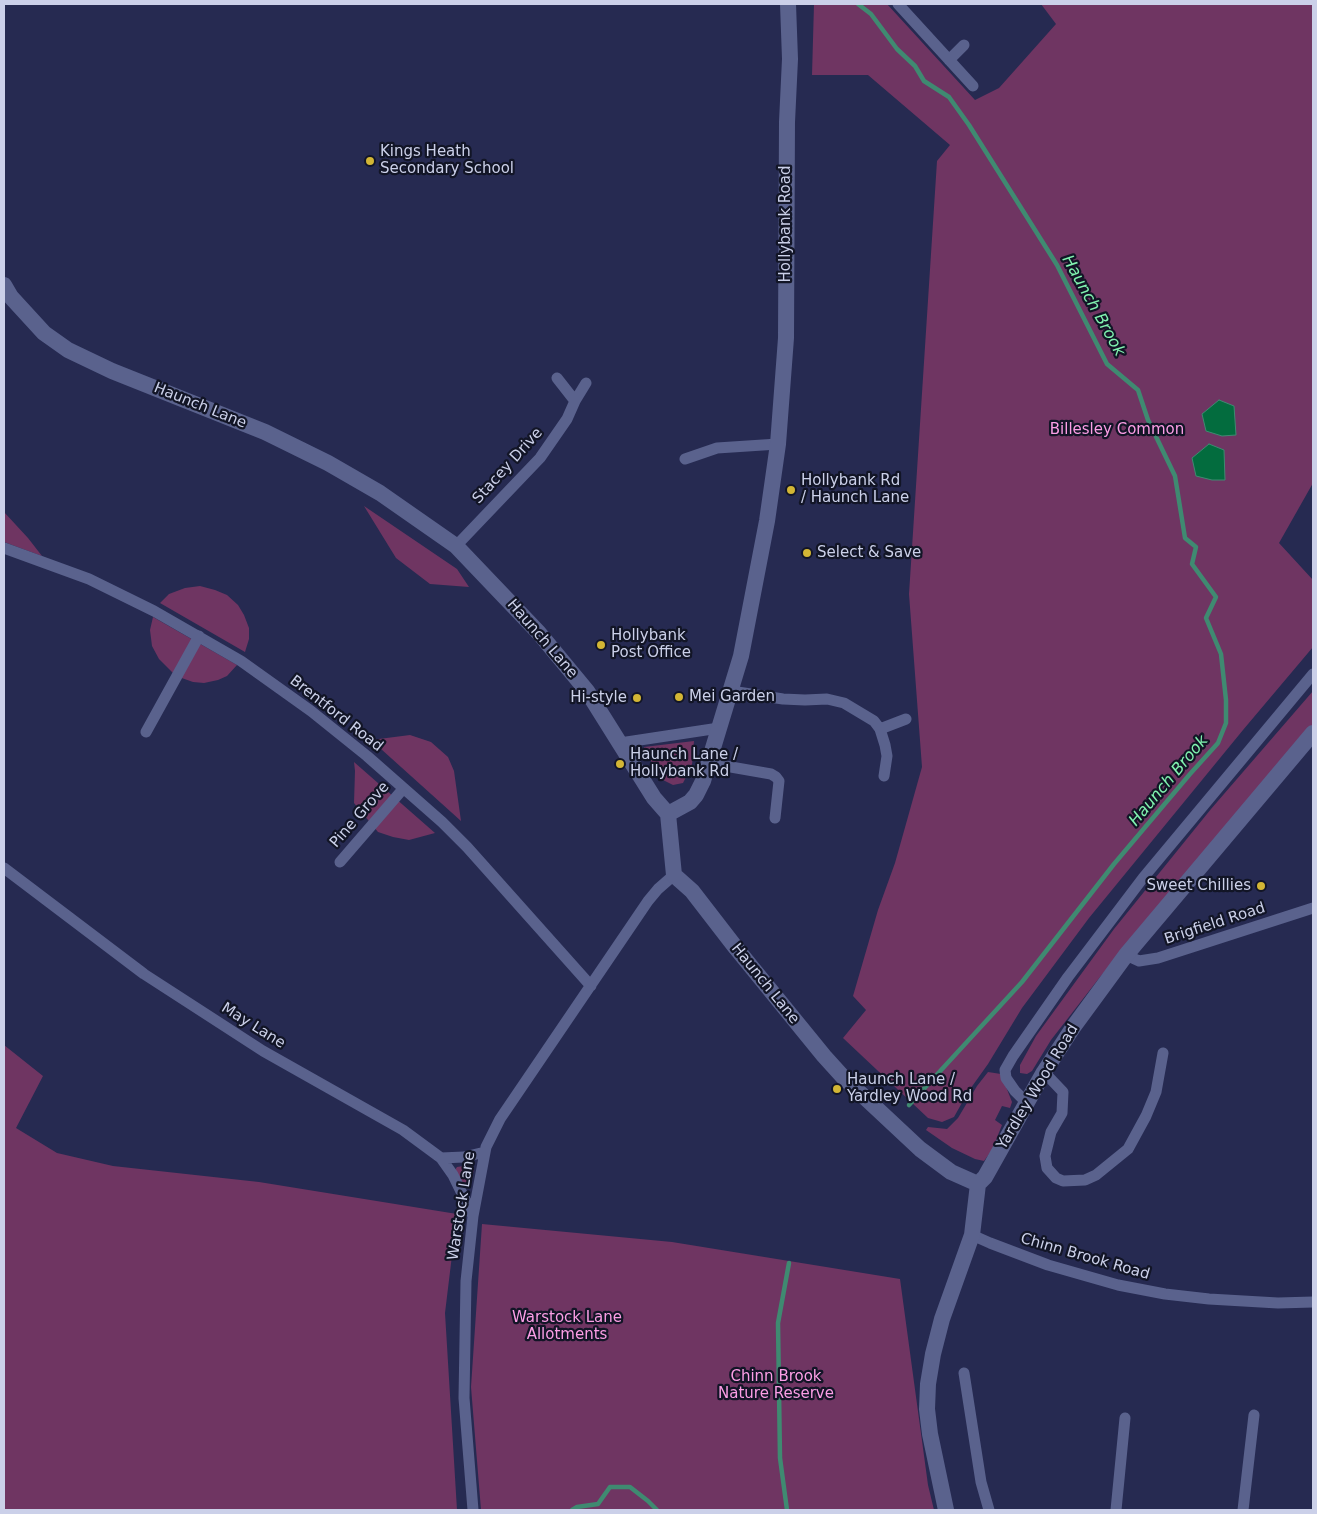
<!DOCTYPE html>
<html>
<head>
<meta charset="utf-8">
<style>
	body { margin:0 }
	#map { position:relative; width:1317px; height:1514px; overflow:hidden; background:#262a51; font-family:"DejaVu Sans",sans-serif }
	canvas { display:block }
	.frame { position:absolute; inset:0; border:5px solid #cbd0e9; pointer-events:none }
</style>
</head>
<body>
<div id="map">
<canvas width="1317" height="1514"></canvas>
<div class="frame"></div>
</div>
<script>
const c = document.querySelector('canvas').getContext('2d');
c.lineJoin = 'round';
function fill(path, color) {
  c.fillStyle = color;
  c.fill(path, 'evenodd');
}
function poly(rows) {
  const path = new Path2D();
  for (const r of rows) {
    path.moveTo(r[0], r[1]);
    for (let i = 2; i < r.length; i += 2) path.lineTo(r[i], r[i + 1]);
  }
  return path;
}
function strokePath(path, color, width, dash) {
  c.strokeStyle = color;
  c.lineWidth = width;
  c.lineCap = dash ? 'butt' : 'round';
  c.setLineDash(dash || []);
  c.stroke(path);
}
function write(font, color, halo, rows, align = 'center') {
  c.font = font + ' "DejaVu Sans",sans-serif';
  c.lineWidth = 4.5;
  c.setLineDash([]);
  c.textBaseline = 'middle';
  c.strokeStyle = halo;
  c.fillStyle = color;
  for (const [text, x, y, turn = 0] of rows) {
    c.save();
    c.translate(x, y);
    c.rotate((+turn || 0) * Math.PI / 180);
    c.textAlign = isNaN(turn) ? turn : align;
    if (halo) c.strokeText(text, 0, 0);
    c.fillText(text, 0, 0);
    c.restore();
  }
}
fill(poly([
	[814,4,887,4,975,100,999,88,1056,24,1041,4,1313,4,1313,483,1279,543,1313,580,1313,647,1243,730,1089,918,1022,1008,988,1064,968,1092,954,1117,942,1122,928,1118,843,1038,866,1010,853,996,878,910,895,863,922,767,909,594,937,161,950,145,868,75,812,75],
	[364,506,457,569,469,587,430,584,396,558],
	[4,512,28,538,42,556,4,542],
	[200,586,215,590,227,595,238,605,244,615,249,628,249,639,245,652,160,603,169,594,185,588],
	[153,617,237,665,227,676,218,680,204,683,193,682,176,676,159,659,152,646,150,630],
	[1313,691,1313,727,1100,977,1051,1040,1032,1071,1027,1074,1020,1073,1020,1065,1036,1036,1114,929,1211,809],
	[410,735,431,742,448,757,454,771,461,821,371,740],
	[694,741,692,765,683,783,673,785,663,780,654,767,644,747],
	[354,762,435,833,409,840,393,837,378,832,354,803,355,771],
	[4,1045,43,1076,16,1128,57,1153,113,1166,259,1182,457,1214,445,1313,457,1510,4,1510],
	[988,1072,1001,1074,1012,1102,1010,1108,1002,1106,995,1120,1002,1125,992,1150,984,1161,975,1159,952,1148,926,1130,928,1127,947,1129,958,1118,977,1086],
	[470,1165,474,1169,470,1188,466,1188,463,1185,455,1170,457,1167],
	[482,1224,672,1242,900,1279,928,1485,934,1510,481,1510,471,1387]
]), '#6f3562');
const water = poly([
	[1219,400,1234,406,1236,435,1222,436,1206,431,1202,414,1219,400],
	[1209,444,1224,450,1225,480,1212,480,1196,476,1192,458,1209,444]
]);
fill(water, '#036c3e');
strokePath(water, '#3f8a71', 1);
strokePath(poly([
	[858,4,871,14,897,49,915,66,924,81,949,97,969,125,1057,265,1107,364,1138,390,1148,420,1175,476,1185,538,1196,547,1192,564,1216,597,1206,618,1221,654,1226,700,1226,723,1218,743,1190,774,1114,864,1022,982,909,1105],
	[572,1510,577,1507,598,1504,610,1487,630,1487,648,1501,657,1510],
	[787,1510,780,1458,778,1323,789,1263]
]), '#3f8a71', 4.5);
strokePath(poly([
	[898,4,973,86],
	[949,60,964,45],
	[557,378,575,401],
	[685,459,717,448,778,444],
	[456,546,540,458,567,419,575,401,586,383],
	[4,548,89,579,154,611,241,661,311,711,367,756,442,822,467,847,591,986],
	[731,691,783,699,805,700,827,699,844,703,874,721,880,729,885,745,887,756,884,776],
	[880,729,906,719],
	[146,732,199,636],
	[620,743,719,728],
	[708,763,771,774,776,777,779,781,775,818],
	[340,862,403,789],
	[4,868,144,974,263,1051,403,1130,441,1158,453,1175,473,1216],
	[1126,955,1139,961,1158,958,1313,908],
	[1044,1072,1063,1092,1062,1113,1051,1132,1045,1156,1047,1168,1056,1178,1063,1181,1085,1180,1096,1175,1128,1149,1146,1116,1156,1092,1163,1053],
	[1026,1102,1015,1091,1006,1078,1005,1070,1013,1056,1068,977,1143,878,1313,674],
	[441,1158,464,1157,485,1152],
	[972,1235,990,1243,1048,1265,1118,1285,1165,1294,1209,1299,1278,1303,1313,1302],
	[964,1373,981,1482,989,1510],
	[473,1510,464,1398,466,1281,473,1216,486,1147,500,1119,648,901,658,889,674,875],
	[1116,1510,1125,1418],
	[1243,1510,1254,1415]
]), '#5a628d', 11);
strokePath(poly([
	[4,285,11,297,44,333,68,350,112,371,265,432,328,463,380,493,456,546,539,633,587,691,654,798,668,814,674,875,692,891,736,948,824,1056,843,1077,920,1149,951,1172,978,1184],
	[668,814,690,802,696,795,703,781,741,656,767,521,778,444,786,338,787,122,790,59,788,4],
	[946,1510,930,1434,927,1409,928,1384,933,1354,942,1319,972,1235,978,1184,985,1177,1044,1072,1074,1026,1107,981,1126,955,1313,733]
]), '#5a628d', 16);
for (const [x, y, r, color] of [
	[370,161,5,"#d3b635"],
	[791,490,5,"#d3b635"],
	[807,553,5,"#d3b635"],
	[601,645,5,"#d3b635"],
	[679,697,5,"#d3b635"],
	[637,698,5,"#d3b635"],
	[620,764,5,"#d3b635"],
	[1261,886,5,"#d3b635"],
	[837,1089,5,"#d3b635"]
]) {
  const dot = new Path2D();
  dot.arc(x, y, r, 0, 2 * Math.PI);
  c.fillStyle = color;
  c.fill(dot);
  strokePath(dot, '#121526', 2);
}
write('15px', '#cbd0e9', '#121526', [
	["Kings Heath",380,152],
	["Secondary School",380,169],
	["Hollybank Rd",801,481],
	["/ Haunch Lane",801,498],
	["Select & Save",817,553],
	["Hollybank",611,636],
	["Post Office",611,653],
	["Mei Garden",689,697],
	["Hi-style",627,698,"right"],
	["Haunch Lane /",630,755],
	["Hollybank Rd",630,772],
	["Sweet Chillies",1251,886,"right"],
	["Haunch Lane /",847,1080],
	["Yardley Wood Rd",847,1097]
], 'left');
write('15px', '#cbd0e9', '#121526', [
	["Hollybank Road",786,224,-90],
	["Haunch Lane",200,406,22],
	["Stacey Drive",508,466,-48],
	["Haunch Lane",542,639,49],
	["Brentford Road",336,714,38],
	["Pine Grove",360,815,-49],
	["Brigfield Road",1215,924,-18],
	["Haunch Lane",765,984,51],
	["May Lane",253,1026,32],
	["Yardley Wood Road",1038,1087,-59],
	["Warstock Lane",462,1206,-81],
	["Chinn Brook Road",1085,1257,16]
]);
write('15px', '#fc9ee6', '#121526', [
	["Billesley Common",1117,430],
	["Warstock Lane",567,1318],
	["Allotments",567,1335],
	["Chinn Brook",776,1377],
	["Nature Reserve",776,1394]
]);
write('italic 16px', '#81f4b0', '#121526', [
	["Haunch Brook",1093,306,61],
	["Haunch Brook",1169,781,-50]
]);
</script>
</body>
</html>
